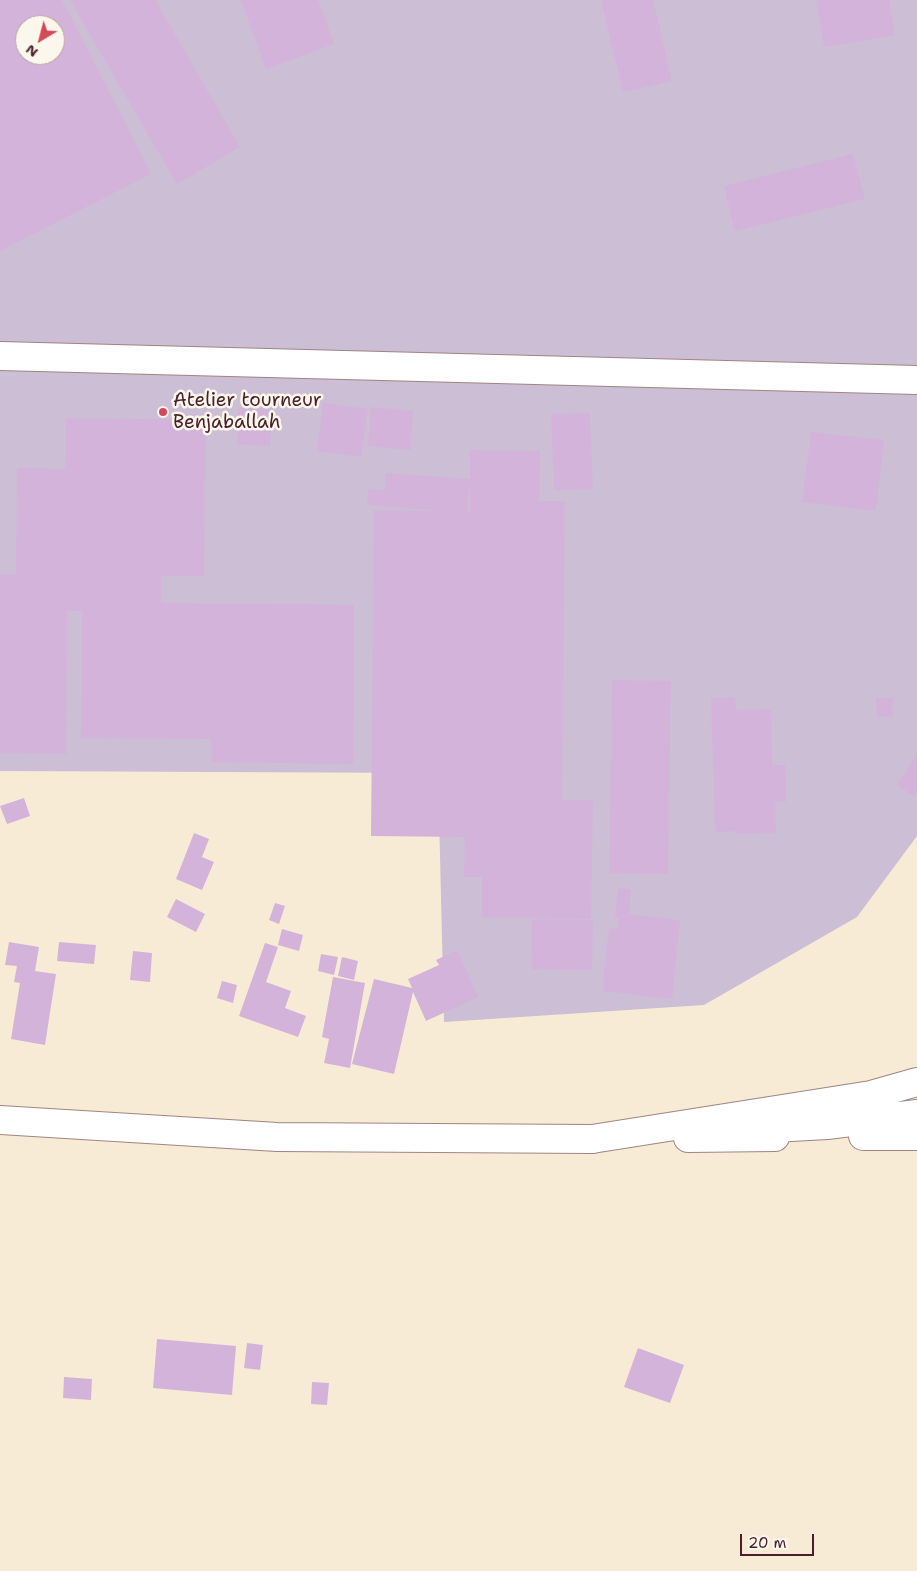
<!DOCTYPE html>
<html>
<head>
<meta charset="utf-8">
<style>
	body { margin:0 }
	#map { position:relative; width:917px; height:1571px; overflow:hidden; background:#f7ebd6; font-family:"Shantell Sans",sans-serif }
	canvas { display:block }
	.north { position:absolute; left:15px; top:15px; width:50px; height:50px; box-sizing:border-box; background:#fbf7ec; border:1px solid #b4a19f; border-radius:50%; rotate:217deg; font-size:14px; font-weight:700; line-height:20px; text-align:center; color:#4a1f2b }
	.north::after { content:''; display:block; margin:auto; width:18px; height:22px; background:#d1495b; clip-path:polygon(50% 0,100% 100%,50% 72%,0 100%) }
	.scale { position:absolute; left:740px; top:1534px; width:74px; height:22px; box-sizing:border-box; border:2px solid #4a1f2b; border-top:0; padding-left:6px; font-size:15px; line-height:18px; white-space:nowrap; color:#4a1f2b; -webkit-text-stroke:4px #fbf7ec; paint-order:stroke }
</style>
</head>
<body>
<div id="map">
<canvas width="917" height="1571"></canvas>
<div class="north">N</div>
<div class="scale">20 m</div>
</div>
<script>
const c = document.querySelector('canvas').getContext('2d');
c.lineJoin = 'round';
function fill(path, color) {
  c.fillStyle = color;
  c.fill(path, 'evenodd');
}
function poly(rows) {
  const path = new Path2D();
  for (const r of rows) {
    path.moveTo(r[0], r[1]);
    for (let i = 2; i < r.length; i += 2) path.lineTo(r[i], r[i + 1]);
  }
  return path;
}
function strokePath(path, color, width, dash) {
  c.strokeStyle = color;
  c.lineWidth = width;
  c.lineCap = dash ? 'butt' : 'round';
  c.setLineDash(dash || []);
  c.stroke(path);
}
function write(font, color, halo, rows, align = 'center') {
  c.font = font + ' "Shantell Sans",sans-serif';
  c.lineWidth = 5;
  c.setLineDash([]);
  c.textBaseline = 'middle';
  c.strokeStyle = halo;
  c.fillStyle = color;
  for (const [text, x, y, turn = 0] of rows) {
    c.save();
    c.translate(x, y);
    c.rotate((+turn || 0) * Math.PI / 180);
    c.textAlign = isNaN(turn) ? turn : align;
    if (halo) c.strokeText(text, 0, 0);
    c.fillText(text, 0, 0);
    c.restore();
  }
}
fill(poly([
	[0,0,917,0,917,836,857,917,704,1005,444,1022,438,773,0,771],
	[25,25,55,25,55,55,25,55]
]), '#ccbed4');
fill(poly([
	[0,0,62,0,151,174,0,251],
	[25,25,55,25,55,55,25,55],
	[70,0,155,0,240,147,177,184],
	[241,0,318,0,334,44,266,69],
	[601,0,653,0,672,81,623,92],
	[816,0,889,0,895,35,824,47],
	[853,154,865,199,735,231,724,186],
	[323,403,368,409,361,457,317,451],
	[239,407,273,410,270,446,237,444],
	[371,407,413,411,410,450,368,446],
	[590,413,593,489,554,490,551,414],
	[66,418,206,420,204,576,161,576,161,603,354,605,353,764,211,762,211,739,81,738,82,611,67,611,66,754,0,753,0,574,16,574,17,468,65,469],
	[811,432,884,440,876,511,802,502],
	[470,450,540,451,539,501,565,501,562,800,593,800,591,919,482,917,482,877,464,877,465,837,371,836,374,510,443,511,367,505,368,489,385,490,386,473,470,479,467,511,470,511],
	[612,680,671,681,668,874,609,873],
	[735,697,736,710,771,709,772,765,785,765,786,802,775,802,776,833,736,834,736,831,715,832,711,698],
	[893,697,893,716,877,717,876,698],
	[917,755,917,794,915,797,897,785],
	[24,798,30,816,7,824,0,806],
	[194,833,209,839,202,857,214,862,202,890,176,879],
	[618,888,631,890,629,914,680,920,672,999,602,991,609,928,618,929,619,918,615,917],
	[176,899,205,914,196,932,167,917],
	[275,903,285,906,279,924,269,920],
	[532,919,593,920,592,970,531,969],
	[282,929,303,935,299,951,278,945],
	[9,942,39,947,35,971,56,974,45,1045,11,1039,20,983,14,982,17,966,5,965],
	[59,942,96,945,94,964,57,961],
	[265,943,278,947,266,982,291,991,285,1008,306,1016,298,1037,239,1016],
	[457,950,478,997,426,1021,413,992,394,1074,352,1064,374,979,412,988,408,979,439,965,436,960],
	[133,951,152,953,150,982,130,980],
	[321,954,338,957,334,975,318,971],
	[342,957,358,961,354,980,338,976],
	[333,977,365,983,350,1068,324,1063,329,1039,322,1037],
	[222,981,237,985,233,1003,217,998],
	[157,1339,236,1346,232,1395,153,1388],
	[247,1343,263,1345,260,1370,244,1368],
	[638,1348,684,1365,670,1403,624,1387],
	[64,1377,92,1379,91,1400,63,1398],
	[312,1382,329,1383,327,1405,311,1404]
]), '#d4b3db');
const minor = poly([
	[0,356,917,380]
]);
const major = poly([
	[0,1120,277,1137,592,1139]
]);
const highway = poly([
	[755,1129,827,1125,917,1114],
	[863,1136,917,1136],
	[688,1138,775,1137],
	[592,1139,871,1095,917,1082]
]);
strokePath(minor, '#a08580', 30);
strokePath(major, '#a08580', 30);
strokePath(highway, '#a08580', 30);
strokePath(minor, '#fff', 28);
strokePath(major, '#fff', 28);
strokePath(highway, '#fff', 28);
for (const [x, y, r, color] of [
	[163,412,5,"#d1495b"]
]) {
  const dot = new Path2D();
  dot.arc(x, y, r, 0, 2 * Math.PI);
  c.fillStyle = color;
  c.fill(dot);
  strokePath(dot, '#fbf7ec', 2);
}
write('19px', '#4a1f2b', '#fbf7ec', [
	["Atelier tourneur",173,401],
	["Benjaballah",173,423]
], 'left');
</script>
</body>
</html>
